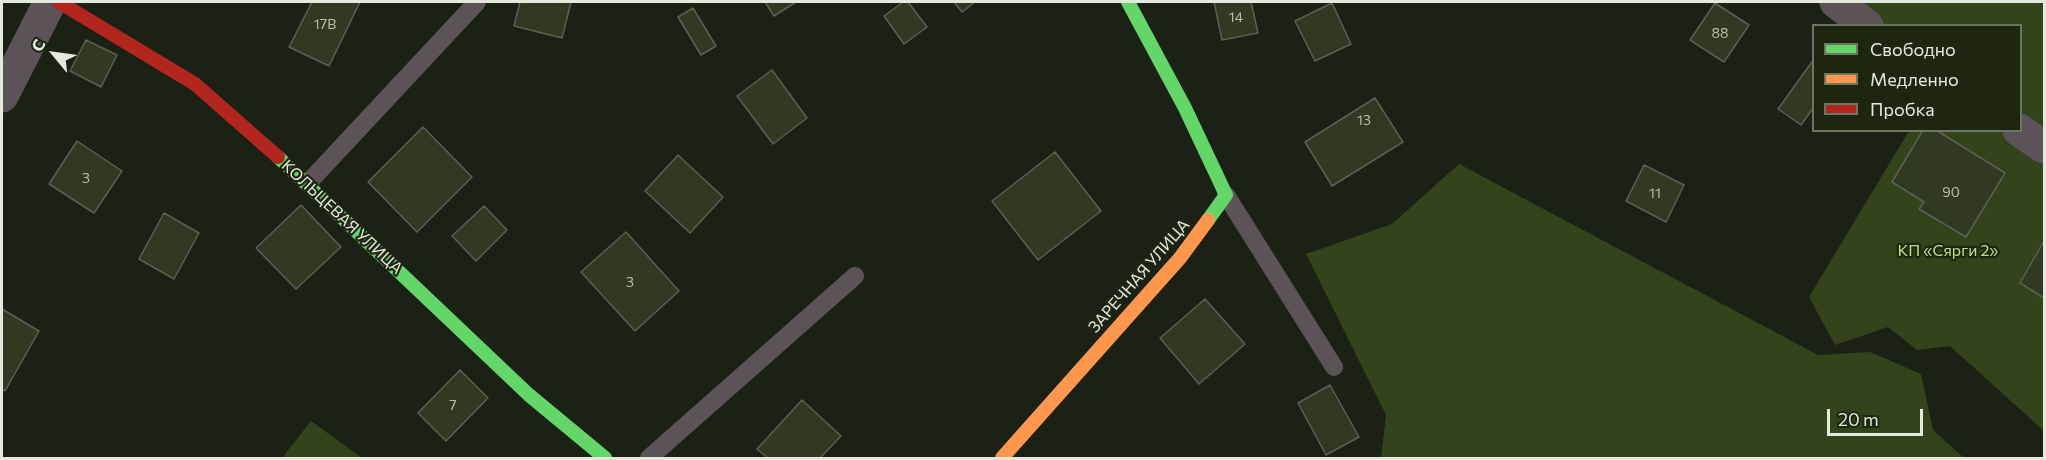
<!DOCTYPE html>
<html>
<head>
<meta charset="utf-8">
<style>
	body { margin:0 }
	#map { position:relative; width:2046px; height:460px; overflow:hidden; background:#1c2115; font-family:Commissioner,sans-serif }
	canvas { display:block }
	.frame { position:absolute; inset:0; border:3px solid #e3e9dc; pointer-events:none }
	.legend { position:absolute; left:1812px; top:24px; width:210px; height:108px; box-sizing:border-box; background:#1d2610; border:2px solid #6c7462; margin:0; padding:8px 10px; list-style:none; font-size:18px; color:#e3e9dc }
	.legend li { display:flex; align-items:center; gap:12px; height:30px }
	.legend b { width:30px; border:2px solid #6c7462 }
	.north { position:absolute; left:24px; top:24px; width:60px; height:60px; -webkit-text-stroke:4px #1d2610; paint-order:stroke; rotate:299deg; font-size:16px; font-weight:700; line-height:24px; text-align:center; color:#e3e9dc }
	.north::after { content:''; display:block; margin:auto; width:21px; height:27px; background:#e3e9dc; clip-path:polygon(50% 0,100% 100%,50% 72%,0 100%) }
	.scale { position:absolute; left:1827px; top:409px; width:96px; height:27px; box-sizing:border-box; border:3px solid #e3e9dc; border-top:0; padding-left:8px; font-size:18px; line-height:21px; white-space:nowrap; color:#e3e9dc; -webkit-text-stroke:4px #1d2610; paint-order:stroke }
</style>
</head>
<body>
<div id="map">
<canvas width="2046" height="460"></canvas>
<div class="frame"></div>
<ul class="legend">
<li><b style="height:8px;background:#63d668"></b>Свободно</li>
<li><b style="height:8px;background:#ff974d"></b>Медленно</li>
<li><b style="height:8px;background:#b3261e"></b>Пробка</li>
</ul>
<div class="north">С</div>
<div class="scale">20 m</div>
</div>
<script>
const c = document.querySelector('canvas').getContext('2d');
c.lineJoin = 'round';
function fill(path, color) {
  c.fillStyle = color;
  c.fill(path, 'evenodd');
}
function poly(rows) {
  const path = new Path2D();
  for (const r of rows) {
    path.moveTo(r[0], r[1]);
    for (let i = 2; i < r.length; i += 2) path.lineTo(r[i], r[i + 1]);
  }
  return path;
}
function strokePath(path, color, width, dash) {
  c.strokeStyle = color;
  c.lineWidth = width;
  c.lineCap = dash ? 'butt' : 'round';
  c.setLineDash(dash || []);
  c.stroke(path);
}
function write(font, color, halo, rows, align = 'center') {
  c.font = font + ' Commissioner,sans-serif';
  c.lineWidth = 4.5;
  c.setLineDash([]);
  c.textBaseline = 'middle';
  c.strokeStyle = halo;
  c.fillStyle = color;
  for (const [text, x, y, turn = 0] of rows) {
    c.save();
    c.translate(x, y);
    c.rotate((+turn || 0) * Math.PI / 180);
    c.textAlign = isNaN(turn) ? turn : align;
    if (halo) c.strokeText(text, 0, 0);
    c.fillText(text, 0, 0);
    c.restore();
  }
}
fill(poly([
	[1816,2,2044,2,2044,431,1950,346,1917,350,1888,327,1835,345,1809,297,1909,131,2020,130,2020,26,1845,25],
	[1459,164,1818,355,1870,352,1921,374,1933,430,1964,458,1381,458,1386,415,1306,254,1392,224],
	[311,421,362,458,282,458]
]), '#34441a');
const building = poly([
	[312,2,360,2,329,66,289,47,312,2],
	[520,2,571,2,562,38,514,26,520,2],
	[765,2,796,2,774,16,765,2],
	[903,2,908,2,927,27,904,44,884,16,903,2],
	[954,2,975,2,962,12,954,2],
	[1214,2,1251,2,1258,33,1222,40,1214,2],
	[1332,3,1351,44,1315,61,1295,21,1332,3],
	[1715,3,1749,25,1724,62,1690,40,1715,3],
	[693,8,716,46,701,55,678,17,693,8],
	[86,40,117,55,101,87,70,71,86,40],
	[1814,59,1814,107,1801,125,1778,109,1814,59],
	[772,70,807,118,773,144,737,96,772,70],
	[1375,98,1403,142,1332,186,1305,142,1375,98],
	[423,127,472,177,417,232,368,182,423,127],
	[1923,130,1936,130,2005,173,1966,237,1919,209,1924,202,1892,182,1923,130],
	[77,141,122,171,94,213,49,184,77,141],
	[1055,152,1101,211,1038,260,992,201,1055,152],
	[678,155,723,197,690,233,645,191,678,155],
	[1644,165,1684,185,1666,222,1626,201,1644,165],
	[301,205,341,247,296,289,256,248,301,205],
	[484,206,507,230,476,261,452,236,484,206],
	[164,213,199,233,174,279,139,259,164,213],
	[626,232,679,291,635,331,581,272,626,232],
	[2044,241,2044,298,2020,283,2044,241],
	[1205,299,1245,344,1199,384,1160,338,1205,299],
	[2,309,39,331,5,391,2,389,2,309],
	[460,370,488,398,446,441,418,413,460,370],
	[1330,385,1359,437,1326,455,1298,403,1330,385],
	[802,400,841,436,820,458,768,458,757,449,802,400]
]);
fill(building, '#323923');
strokePath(building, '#5b5f54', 1.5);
strokePath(poly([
	[308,183,477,2],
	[1226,195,1334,367],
	[649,458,855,276]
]), '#5b5358', 18);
strokePath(poly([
	[1836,2,1867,26],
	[2,96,50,2],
	[2019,130,2044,147]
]), '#5b5358', 33);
strokePath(poly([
	[1128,2,1185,108,1226,195,1208,220],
	[278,157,529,395,605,458]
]), '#63d668', 14);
strokePath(poly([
	[1002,458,1180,258,1208,220]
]), '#ff974d', 14);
strokePath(poly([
	[59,2,195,84,278,157]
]), '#b3261e', 14);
write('14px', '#b7bdae', null, [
	["14",1236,17],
	["17В",325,24],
	["88",1720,33],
	["13",1364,120],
	["3",86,178],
	["90",1951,192],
	["11",1655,193],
	["3",630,282],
	["7",453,405]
]);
write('16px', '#e3e9dc', '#1d2610', [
	["КОЛЬЦЕВАЯ УЛИЦА",342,217,43],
	["ЗАРЕЧНАЯ УЛИЦА",1139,276,-49]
]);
write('16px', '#bde47c', '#1d2610', [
	["КП «Сярги 2»",1948,251]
]);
</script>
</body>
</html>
